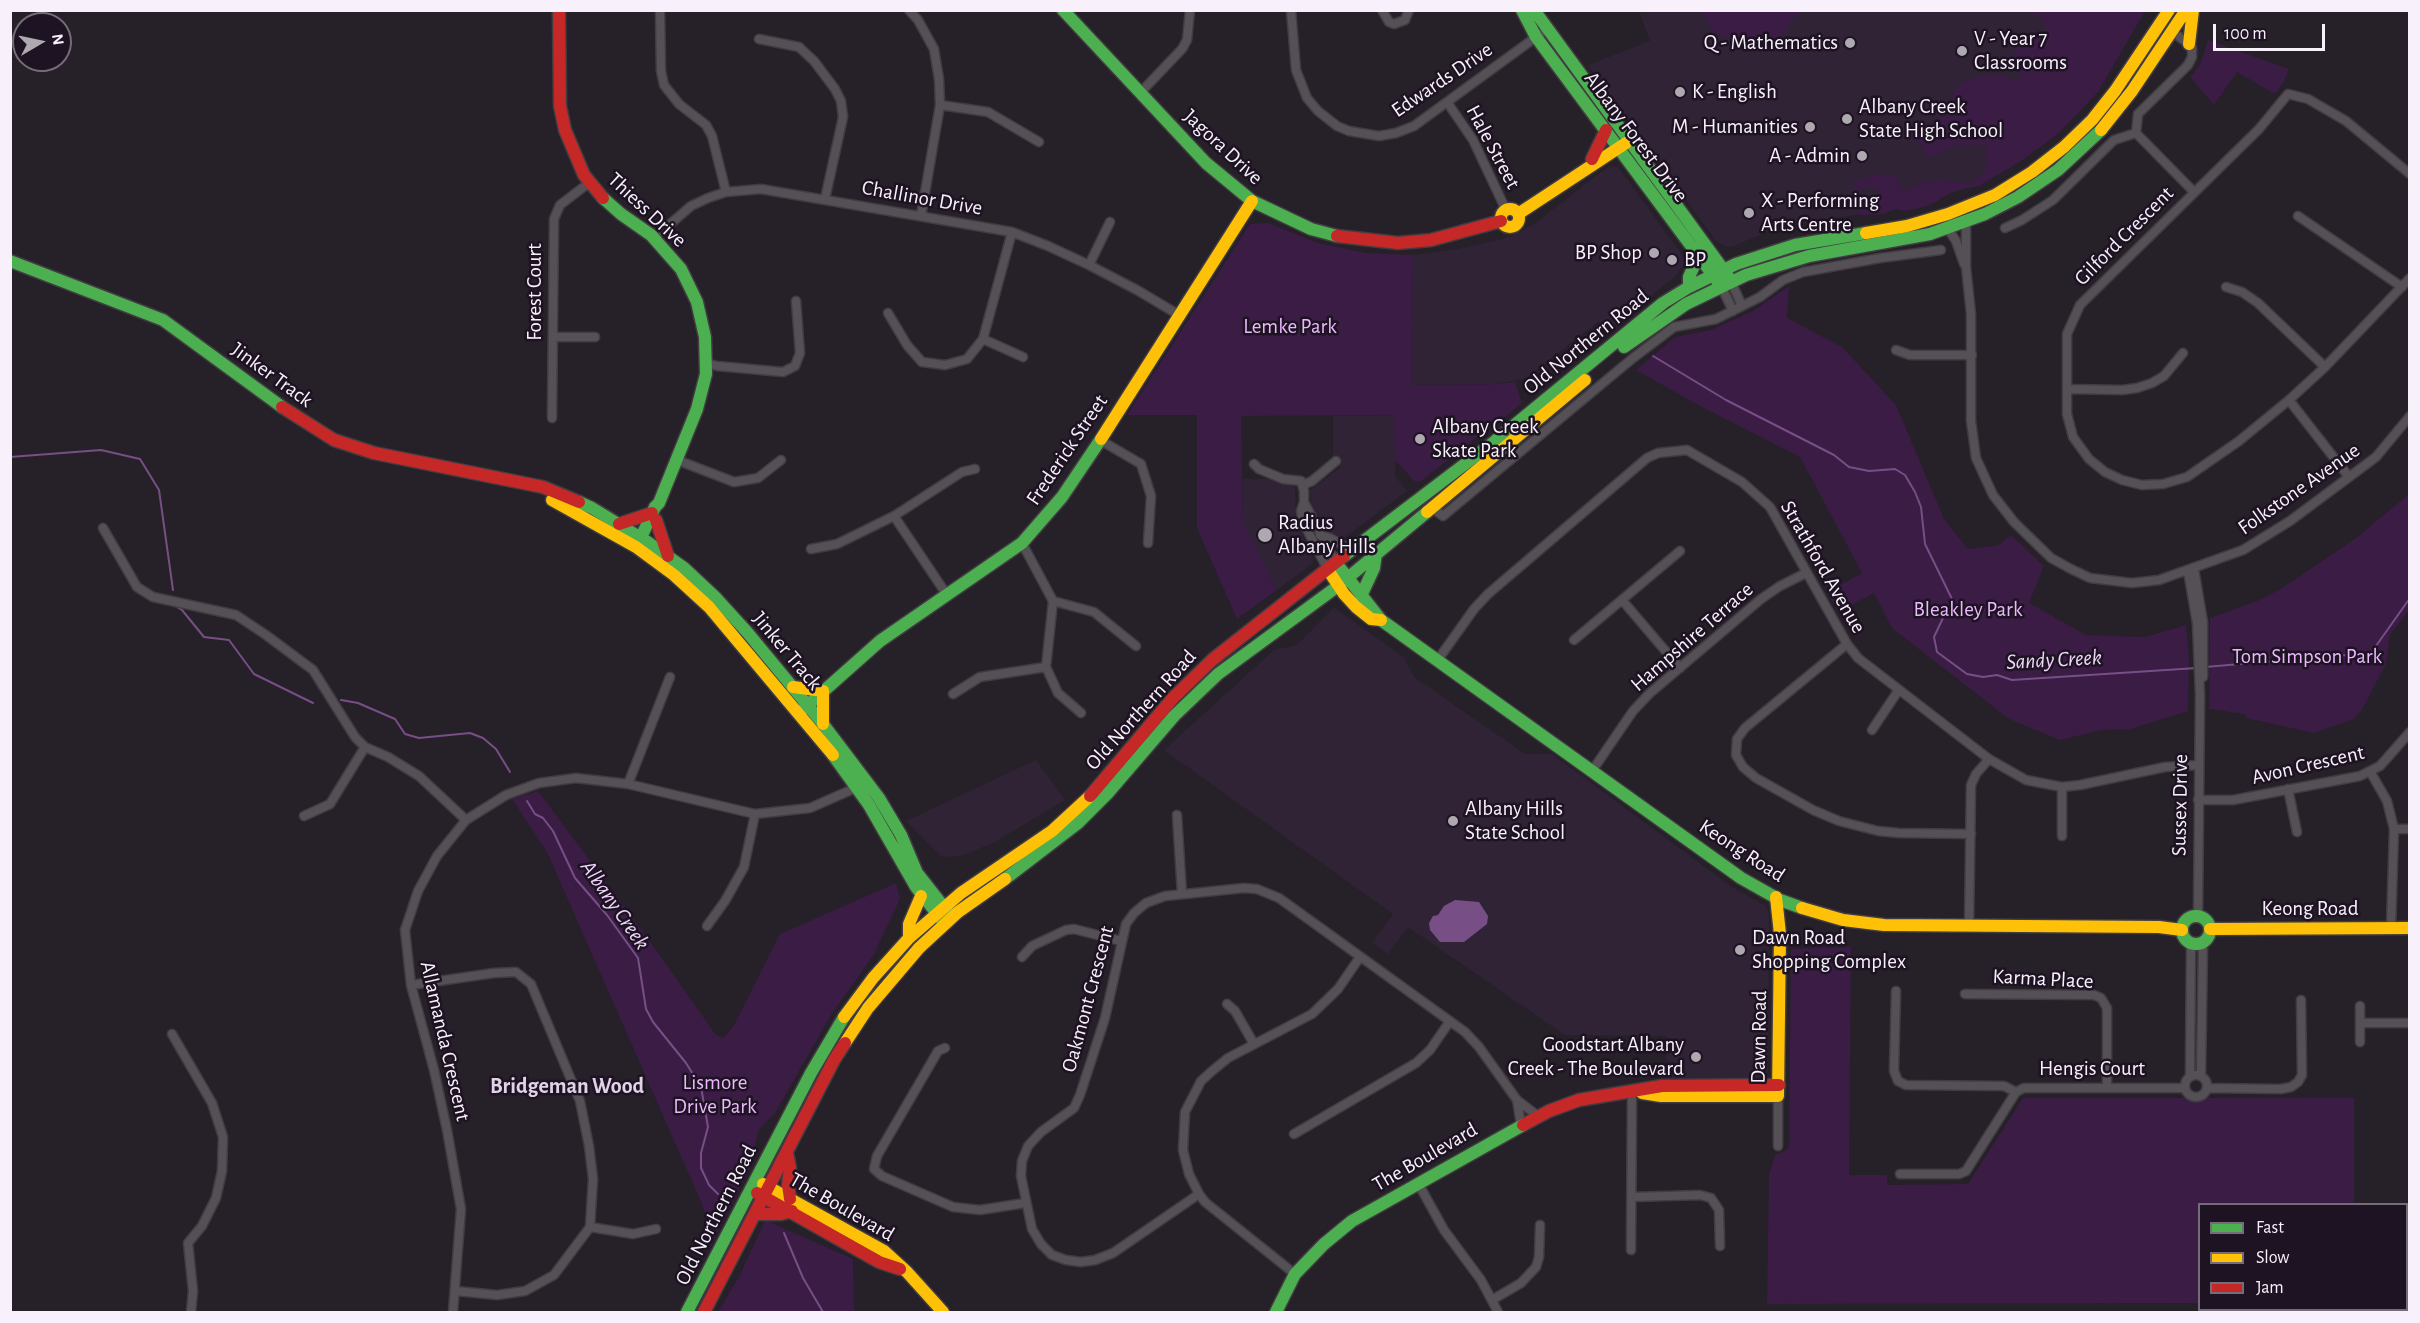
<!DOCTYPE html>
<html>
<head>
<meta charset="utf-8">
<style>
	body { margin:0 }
	#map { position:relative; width:2420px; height:1323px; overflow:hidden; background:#262028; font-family:"Alegreya Sans",sans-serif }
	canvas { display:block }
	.frame { position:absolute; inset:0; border:12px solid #f8f1fb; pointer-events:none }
	.legend { position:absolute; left:2198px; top:1203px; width:210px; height:108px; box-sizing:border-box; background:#1e1322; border:2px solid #756c79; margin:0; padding:8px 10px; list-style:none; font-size:18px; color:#f8f1fb }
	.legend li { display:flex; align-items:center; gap:12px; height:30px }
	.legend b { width:30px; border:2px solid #756c79 }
	.north { position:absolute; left:12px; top:12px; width:60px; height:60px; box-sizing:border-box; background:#1e1322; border:2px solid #756c79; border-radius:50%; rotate:81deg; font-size:16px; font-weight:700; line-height:24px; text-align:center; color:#f8f1fb }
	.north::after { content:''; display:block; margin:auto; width:21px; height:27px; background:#aea8b1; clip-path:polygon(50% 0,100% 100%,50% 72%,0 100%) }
	.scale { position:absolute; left:2213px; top:24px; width:112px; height:27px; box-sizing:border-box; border:3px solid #f8f1fb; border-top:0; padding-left:8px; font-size:18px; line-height:21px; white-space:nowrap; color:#f8f1fb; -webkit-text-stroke:4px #1e1322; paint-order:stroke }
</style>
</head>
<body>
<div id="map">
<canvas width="2420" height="1323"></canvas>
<div class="frame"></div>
<ul class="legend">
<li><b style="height:8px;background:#4caf50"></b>Fast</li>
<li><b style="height:8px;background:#ffc107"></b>Slow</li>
<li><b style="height:8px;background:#c62828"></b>Jam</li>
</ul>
<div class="north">N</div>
<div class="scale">100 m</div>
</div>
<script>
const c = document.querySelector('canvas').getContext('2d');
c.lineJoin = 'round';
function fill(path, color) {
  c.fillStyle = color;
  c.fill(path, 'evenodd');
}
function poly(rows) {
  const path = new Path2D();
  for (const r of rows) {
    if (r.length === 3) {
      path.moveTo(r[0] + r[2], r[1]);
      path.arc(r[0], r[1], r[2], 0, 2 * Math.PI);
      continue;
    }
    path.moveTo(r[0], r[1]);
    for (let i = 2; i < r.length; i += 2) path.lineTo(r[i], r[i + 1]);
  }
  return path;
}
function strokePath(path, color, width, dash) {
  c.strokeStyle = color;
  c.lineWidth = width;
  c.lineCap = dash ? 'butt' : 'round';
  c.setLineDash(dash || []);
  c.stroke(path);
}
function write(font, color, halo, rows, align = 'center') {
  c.font = font + ' "Alegreya Sans",sans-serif';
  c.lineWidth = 5;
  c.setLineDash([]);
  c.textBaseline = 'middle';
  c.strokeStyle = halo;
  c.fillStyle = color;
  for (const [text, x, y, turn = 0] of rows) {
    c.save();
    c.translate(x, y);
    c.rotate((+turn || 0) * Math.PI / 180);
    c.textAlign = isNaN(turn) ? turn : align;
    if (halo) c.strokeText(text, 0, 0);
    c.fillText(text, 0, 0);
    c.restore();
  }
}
fill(poly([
	[1639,11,2139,11,2045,141,1988,181,1910,207,1781,226,1734,246,1726,247,1716,241,1588,65,1650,41],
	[1609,166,1618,167,1686,260,1677,275,1607,331,1599,321,1526,378,1498,384,1411,385,1413,255,1457,249,1500,240,1518,233,1534,224],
	[1395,415,1395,476,1407,491,1344,538,1326,531,1311,503,1310,490,1341,467,1333,456,1333,416],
	[1243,479,1279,479,1280,482,1295,487,1296,522,1313,559,1312,564,1277,590,1243,523],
	[1334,607,1404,658,1414,677,1525,754,1552,754,1732,887,1766,906,1769,914,1768,1071,1765,1076,1760,1078,1667,1078,1666,1036,1565,1035,1408,927,1388,954,1372,943,1393,914,1164,750,1274,650,1297,645],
	[1036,760,1065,800,993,843,961,856,942,857,906,821]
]), '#302336');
fill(poly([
	[1700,11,1802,11,1795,16,1785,33,1771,45,1764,46,1754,40,1717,35],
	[2034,11,2145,11,2098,92,2059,133,2021,161,1979,186,1954,191,1928,206,1906,211,1895,209,1884,214,1860,215,1856,208,1879,194,1879,191,1872,188,1854,189,1852,185,1857,180,1879,174,1891,175,1898,178,1902,188,1909,190,1923,183,1938,180,1973,183,1981,175,1985,168,1987,152,1985,146,1958,145,1930,157,1924,153,1921,145,1912,138,1913,131,1919,127,1927,129,1934,120,1952,113,1954,110,1954,91,1962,83,1980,76,2001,75,2015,81,2021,79,2010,59,2023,41,2035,40,2046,35,2045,24,2034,14],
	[2208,40,2289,69,2284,81,2277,92,2273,93,2237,72,2214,105,2190,77,2200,65],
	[1268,223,1318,243,1366,253,1413,255,1411,385,1498,384,1515,382,1522,403,1502,419,1496,417,1491,426,1420,482,1414,481,1395,460,1394,415,1241,416,1243,522,1277,590,1237,619,1197,528,1197,415,1127,415,1250,224],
	[1789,286,1787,318,1842,347,1896,405,1944,519,1968,549,1999,545,2011,535,2044,566,2029,603,2086,635,2145,637,2186,625,2189,658,2188,711,2130,729,2102,730,2060,740,2009,719,1893,629,1874,593,1838,612,1827,592,1862,573,1800,457,1700,406,1636,370,1675,337,1711,330,1726,323,1753,311],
	[2409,494,2409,610,2390,635,2386,664,2361,711,2354,719,2314,733,2246,718,2245,714,2209,709,2210,618,2257,601,2281,589,2356,538],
	[538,791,646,936,716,1035,723,1038,733,1027,780,934,896,883,900,899,873,956,831,1015,775,1113,758,1131,751,1166,708,1251,700,1246,708,1224,702,1204,547,852,512,799],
	[1851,947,1849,1175,1887,1175,1887,1185,1968,1184,2023,1098,2354,1098,2354,1204,2200,1204,2199,1303,1767,1304,1769,1175,1775,1155,1787,1150,1789,1146,1791,949],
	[765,1220,853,1259,854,1312,718,1312,740,1275]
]), '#3a1c45');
fill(poly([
	[1455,900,1479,902,1488,916,1487,924,1464,942,1440,942,1430,930,1429,923,1433,916,1438,915,1444,906]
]), '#774e86');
strokePath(poly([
	[1653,356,1726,400,1834,455,1849,467,1869,471,1895,469,1905,475,1915,492,1921,507,1925,544,1952,599,1934,637,1937,652,1967,674,1983,677,1997,675,2012,680,2197,668],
	[10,457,101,450,140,459,159,490,173,590],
	[175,606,182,610,204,637,229,640,254,674,313,703],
	[2205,667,2371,653,2410,598],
	[341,700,358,703,395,719,405,734,419,738,470,733,483,738,496,749,510,772],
	[527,801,535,814,543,818,553,831,575,878,607,915,638,958,646,1009,653,1022,686,1063,701,1087,708,1127,701,1153,701,1168,709,1185,718,1194],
	[784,1233,803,1278,823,1312],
	[2406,1303,2410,1302],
	[2390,1312,2393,1310]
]), '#774e86', 2);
const street = poly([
	[660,10,661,71,664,85,679,104,706,125,712,136,726,192],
	[909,10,918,20,934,49,939,79,940,105,921,216],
	[1291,10,1296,70,1307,98,1318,111,1337,126,1349,131,1379,136,1396,133,1414,126,1547,29],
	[1382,10,1389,22,1394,24,1405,20,1409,10],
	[2170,30,2189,44,2192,48,2192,57,2188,65,2138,114,2136,133,2194,192],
	[759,39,799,47,814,61,835,89,841,101,843,117,825,199],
	[1140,93,1182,49,1187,40,1190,10],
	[1447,102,1473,140,1506,210],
	[940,105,988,112,1039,142],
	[2410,174,2346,121,2308,99,2288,94,2259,129,2080,305,2067,334,2067,414,2073,437,2089,459,2105,472,2122,480,2142,485,2163,484,2187,477,2239,441,2289,400,2325,367,2410,278],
	[2298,216,2402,287],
	[1966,222,1966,267,1971,314,1971,421,1976,458,1993,495,2014,522,2051,558,2071,569,2090,578,2132,583,2159,580,2243,550,2290,521,2376,457,2410,416],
	[2005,228,2022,220,2053,200,2114,140,2136,133],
	[1948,229,1956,241,1964,264],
	[654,238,691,206,708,198,726,192,761,189,1012,232,1048,246,1089,265,1137,290,1179,315],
	[1089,265,1110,222],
	[1731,281,1742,306],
	[1721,286,1733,311],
	[2226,287,2242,292,2258,303,2325,367],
	[888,313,907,345,922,362,945,365,967,359,983,339,1012,232],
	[553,337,595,337],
	[983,339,1023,357],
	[1896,350,1910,355,1972,355],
	[706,363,717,366,783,372,795,366,800,353,796,301],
	[2067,389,2122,390,2137,388,2152,383,2164,376,2183,353],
	[2289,400,2349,477],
	[552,418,554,219,560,205,590,182],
	[1100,440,1141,464,1151,496,1148,543],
	[677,460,734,482,758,478,781,460],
	[1254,464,1259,469,1283,479,1301,481,1304,491,1304,502,1301,511,1303,522,1328,570],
	[1303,485,1312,481,1336,461],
	[1304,502,1336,563],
	[1432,508,1443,516,1633,358,1674,327,1716,319,1760,297,1783,280,1803,272,1880,258,1941,250],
	[894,516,947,595],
	[103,528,137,587,153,597,236,615,266,635,313,670,355,737,365,747,388,757,419,776,466,820],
	[1320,535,1330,538,1352,550],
	[1022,543,1053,601,1046,667,1058,693,1081,713],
	[811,549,837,544,894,516,962,472,975,469],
	[2194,569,2203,622,2203,677],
	[2188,571,2197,623,2200,695,2198,916],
	[1622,600,1680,668],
	[1053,601,1094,612,1136,646],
	[1574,640,1680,551],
	[1847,644,1745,728,1737,739,1736,755,1743,767,1756,778,1813,810,1839,821,1878,831,1899,833,1971,834],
	[1437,661,1474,609,1488,594,1647,458,1658,453,1687,450,1742,482,1770,507,1847,644,1858,658,1989,759,2026,780,2062,787,2080,785,2165,767,2198,765],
	[953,694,980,677,1046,667],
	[1872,730,1898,691],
	[1592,771,1633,711,1650,693,1761,599,1780,586,1806,573],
	[2371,773,2387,801,2394,829,2391,928],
	[628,784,670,677],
	[2288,789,2297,832],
	[2198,800,2233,800,2360,776,2380,766,2410,732],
	[1177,815,1182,894],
	[304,816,330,804,365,747],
	[2394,829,2410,829],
	[2062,836,2062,787],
	[707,926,725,901,744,867,755,814],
	[1969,927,1971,785,1976,774,1989,759],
	[1022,957,1032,946,1066,930,1074,929,1121,941],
	[411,985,494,973,516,972,531,984,580,1101,589,1146,593,1179,590,1227,554,1275,525,1291,497,1295,456,1291],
	[1896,991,1894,1071,1898,1081,1906,1085,2004,1086,2016,1092],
	[1965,994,2094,995,2101,998,2107,1008,2107,1087],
	[1227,1004,1235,1011,1254,1044],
	[2360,1023,2410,1023],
	[172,1034,212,1103,223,1137,222,1171,216,1198,202,1226,188,1243,193,1291,191,1312],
	[2360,1042,2360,1006],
	[945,1048,938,1051,877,1156,874,1169,882,1176,953,1207,980,1210,1025,1203],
	[2196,1086,11],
	[2201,1076,2203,942],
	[2190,1077,2191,943],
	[2207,1088,2281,1089,2291,1087,2298,1082,2302,1075,2301,1000],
	[1517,1100,1521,1125],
	[1294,1134,1416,1063,1430,1050,1450,1021],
	[1778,1146,1778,1096],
	[1900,1174,1959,1174,1966,1171,2016,1092,2024,1088,2185,1088],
	[1418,1183,1444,1230,1481,1280,1498,1312],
	[1199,1194,1113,1253,1095,1260,1081,1262,1066,1260,1052,1255,1041,1244,1032,1229,1021,1176,1022,1161,1028,1146,1041,1132,1074,1108,1080,1095,1105,1018,1126,924,1134,913,1146,903,1165,896,1244,888,1257,889,1279,898,1465,1032,1479,1047,1517,1100,1538,1116],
	[1632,1197,1700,1195,1711,1198,1719,1210,1720,1246],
	[590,1227,633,1234,656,1229],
	[1631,1250,1632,1092],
	[1295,1274,1205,1202,1199,1194,1189,1174,1183,1150,1185,1112,1201,1081,1212,1071,1228,1058,1312,1014,1338,989,1360,957],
	[1492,1300,1521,1283,1536,1267,1539,1257,1540,1225],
	[453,1312,461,1209,447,1130,434,1070,411,985,405,930,418,891,437,856,466,820,506,795,539,783,576,778,628,784,755,814,810,808,860,786]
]);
const fast = poly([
	[1063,10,1206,163,1252,201,1311,229,1337,236],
	[1522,10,1536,37,1718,282],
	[1534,10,1728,276],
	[603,198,621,214,651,235,681,269,697,302,705,337,706,374,697,409,659,503,655,507,638,544],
	[10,261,163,320,282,407],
	[1689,287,1689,277,1699,255],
	[1624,347,1686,304,1746,275,1809,256,1930,234,1985,214,2018,197,2058,170,2101,130],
	[579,502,592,508,646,541,684,568,716,598,747,632,823,724,879,798,901,835,917,873,950,915],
	[1344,556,1494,442,1663,303,1689,287,1736,264,1795,245,1866,233],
	[1336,563,1381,620,1741,878,1780,900,1802,908],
	[1361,596,1374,568,1376,554],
	[799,713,880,641,1022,543,1062,497,1101,439],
	[833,755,869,805,916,887,942,920],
	[1005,879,1078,823,1107,794,1174,716,1218,674,1338,586,1427,512],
	[2196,930,14],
	[687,1312,811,1073,844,1017],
	[1276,1312,1295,1274,1324,1244,1352,1221,1523,1125]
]);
const slow = poly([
	[2189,44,2193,10],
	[2101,130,2132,91,2186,10],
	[1510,218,9],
	[1518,214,1626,143],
	[1866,233,1907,226,1948,214,1995,195,2032,172,2064,147,2092,120,2115,91,2169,10],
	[1101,439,1252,201],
	[552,500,636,547,674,575,709,607,833,755],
	[1427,512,1585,380],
	[1328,570,1344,594,1356,607,1371,619,1381,620],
	[793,687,823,691,823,724],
	[1802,908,1843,920,1884,925,2159,927,2182,930],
	[2210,929,2410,928],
	[909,938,909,924,921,896],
	[844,1017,873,978,909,938,961,893,1052,831,1090,796],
	[845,1043,868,1008,919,948,958,912,1005,879],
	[1642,1093,1661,1096,1778,1096,1780,934,1776,897],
	[763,1184,884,1251,907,1272,943,1312]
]);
const jam = poly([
	[559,10,560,106,565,130,584,175,603,198],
	[1592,159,1606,130],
	[1337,236,1398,243,1431,240,1501,221],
	[282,407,334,440,374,453,543,487,579,502],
	[656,520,668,556],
	[619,524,652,513],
	[1090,796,1173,698,1212,660,1344,556],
	[1523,1125,1549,1111,1579,1100,1662,1086,1779,1085],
	[787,1153,790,1168,788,1185,790,1199],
	[757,1193,879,1262,900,1269],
	[755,1214,781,1214,792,1211],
	[704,1312,834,1060,845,1043]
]);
strokePath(street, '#413c42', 11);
strokePath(fast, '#413c42', 15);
strokePath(slow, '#413c42', 15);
strokePath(jam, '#413c42', 15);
strokePath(street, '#545056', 8);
strokePath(fast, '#4caf50', 12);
strokePath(slow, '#ffc107', 12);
strokePath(jam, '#c62828', 12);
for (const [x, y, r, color] of [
	[1850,43,6,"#aea8b1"],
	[1962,51,6,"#aea8b1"],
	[1680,92,6,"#aea8b1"],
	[1847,119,6,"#aea8b1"],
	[1810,127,6,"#aea8b1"],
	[1862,156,6,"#aea8b1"],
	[1749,213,6,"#aea8b1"],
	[1654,253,6,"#aea8b1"],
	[1672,260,6,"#aea8b1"],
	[1420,439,6,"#aea8b1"],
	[1265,535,8,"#aea8b1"],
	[1453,821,6,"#aea8b1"],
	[1740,950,6,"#aea8b1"],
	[1696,1057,6,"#aea8b1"]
]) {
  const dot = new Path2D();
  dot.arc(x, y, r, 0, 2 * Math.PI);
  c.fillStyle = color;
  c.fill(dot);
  strokePath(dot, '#1e1322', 2);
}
write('21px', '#f8f1fb', '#1e1322', [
	["V - Year 7",1974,39],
	["Classrooms",1974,63],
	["Q - Mathematics",1838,43,"right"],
	["K - English",1692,92],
	["Albany Creek",1859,107],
	["State High School",1859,131],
	["M - Humanities",1798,127,"right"],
	["A - Admin",1850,156,"right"],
	["X - Performing",1761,201],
	["Arts Centre",1761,225],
	["BP Shop",1642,253,"right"],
	["BP",1684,260],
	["Albany Creek",1432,427],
	["Skate Park",1432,451],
	["Radius",1278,523],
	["Albany Hills",1278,547],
	["Albany Hills",1465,809],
	["State School",1465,833],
	["Dawn Road",1752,938],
	["Shopping Complex",1752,962],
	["Goodstart Albany",1684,1045,"right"],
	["Creek - The Boulevard",1684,1069,"right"]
], 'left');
write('21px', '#f8f1fb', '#1e1322', [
	["Edwards Drive",1442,80,-34],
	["Albany Forest Drive",1636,137,53],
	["Jagora Drive",1223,147,43],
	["Hale Street",1493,147,62],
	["Challinor Drive",922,198,10],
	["Thiess Drive",647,210,43],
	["Gilford Crescent",2124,236,-45],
	["Forest Court",535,292,-90],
	["Old Northern Road",1586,342,-39],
	["Jinker Track",272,375,36],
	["Frederick Street",1067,450,-56],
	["Folkstone Avenue",2299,489,-35],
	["Strathford Avenue",1823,567,60],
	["Hampshire Terrace",1692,637,-41],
	["Jinker Track",787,651,50],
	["Old Northern Road",1141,710,-48],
	["Avon Crescent",2308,765,-13],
	["Sussex Drive",2180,805,-89],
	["Keong Road",1742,851,33],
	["Keong Road",2310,909],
	["Karma Place",2043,979,3],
	["Oakmont Crescent",1088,999,-75],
	["Dawn Road",1759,1037,-89],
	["Allamanda Crescent",445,1041,77],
	["Hengis Court",2092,1069],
	["The Boulevard",1425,1157,-30],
	["The Boulevard",842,1207,30],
	["Old Northern Road",716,1215,-63]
]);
write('21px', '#ebb8fe', '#1e1322', [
	["Lemke Park",1290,327],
	["Bleakley Park",1968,610],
	["Tom Simpson Park",2307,657],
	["Lismore",715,1083],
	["Drive Park",715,1107]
]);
write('italic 22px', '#f0d6fa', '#1e1322', [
	["Sandy Creek",2054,660,-3],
	["Albany Creek",615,905,55]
]);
write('bold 22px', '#e1d2e7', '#1e1322', [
	["Bridgeman Wood",567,1086]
]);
</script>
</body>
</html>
